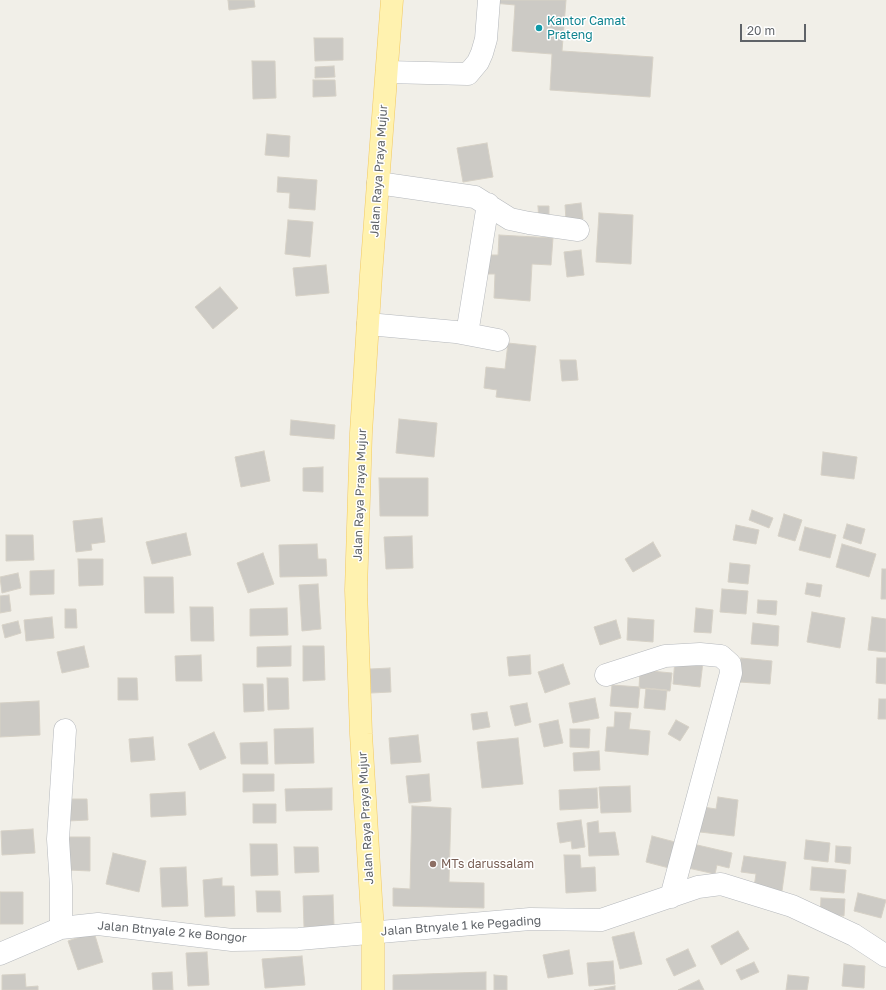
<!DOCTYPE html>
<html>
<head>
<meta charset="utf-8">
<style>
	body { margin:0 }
	#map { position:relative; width:886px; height:990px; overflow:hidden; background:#f1efe8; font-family:"Golos Text",sans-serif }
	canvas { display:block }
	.scale { position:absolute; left:740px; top:24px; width:66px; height:18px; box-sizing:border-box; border:2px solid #5f6368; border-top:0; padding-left:5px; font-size:12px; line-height:14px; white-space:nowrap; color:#5f6368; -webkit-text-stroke:3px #fff; paint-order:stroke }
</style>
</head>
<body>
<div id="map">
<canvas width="886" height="990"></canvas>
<div class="scale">20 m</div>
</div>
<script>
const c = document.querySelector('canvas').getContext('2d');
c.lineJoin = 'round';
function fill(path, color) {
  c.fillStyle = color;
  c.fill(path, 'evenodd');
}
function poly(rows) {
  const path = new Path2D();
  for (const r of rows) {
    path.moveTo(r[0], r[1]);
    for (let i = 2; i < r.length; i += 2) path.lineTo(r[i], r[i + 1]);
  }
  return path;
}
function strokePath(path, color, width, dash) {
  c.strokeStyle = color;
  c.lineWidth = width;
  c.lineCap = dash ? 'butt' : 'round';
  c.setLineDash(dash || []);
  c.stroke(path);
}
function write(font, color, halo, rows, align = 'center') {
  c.font = font + ' "Golos Text",sans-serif';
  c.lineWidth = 3;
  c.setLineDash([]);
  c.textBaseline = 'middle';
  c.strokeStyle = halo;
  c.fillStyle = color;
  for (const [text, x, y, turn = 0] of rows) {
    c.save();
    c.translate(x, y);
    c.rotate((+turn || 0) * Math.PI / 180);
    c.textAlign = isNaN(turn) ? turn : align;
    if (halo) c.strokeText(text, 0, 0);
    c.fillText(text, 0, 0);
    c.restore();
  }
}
const building = poly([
	[228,0,254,0,255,7,229,10,228,0],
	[493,0,566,0,562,51,653,57,650,97,550,90,552,54,512,51,515,5,493,3,493,0],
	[314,38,343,38,343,60,315,61,314,38],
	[252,61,275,61,276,98,253,99,252,61],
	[334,66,335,77,315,78,315,67,334,66],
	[313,80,335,80,336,96,313,97,313,80],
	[267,134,290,136,289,157,265,155,267,134],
	[487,143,493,177,463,182,457,148,487,143],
	[278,177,317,180,315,210,289,208,290,193,277,192,278,177],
	[581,203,583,219,566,220,565,205,581,203],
	[538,206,549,206,549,222,539,222,538,206],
	[599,213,633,215,631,264,596,262,599,213],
	[288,220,313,222,310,257,285,254,288,220],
	[499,235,553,238,551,265,532,264,530,301,494,298,495,274,484,274,484,255,498,255,499,235],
	[581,250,584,275,567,277,564,252,581,250],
	[326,265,329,293,296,296,293,268,326,265],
	[220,287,238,308,213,329,195,307,220,287],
	[508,343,536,346,530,401,496,397,497,390,484,388,486,367,505,369,508,343],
	[560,360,576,360,578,380,562,381,560,360],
	[399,419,437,423,434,457,396,453,399,419],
	[291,420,335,425,334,439,290,435,291,420],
	[264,451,270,481,241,487,235,457,264,451],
	[823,452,857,457,854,479,821,475,823,452],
	[323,467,323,492,303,491,303,468,323,467],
	[379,478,428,478,428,516,380,516,379,478],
	[752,510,773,518,769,528,749,520,752,510],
	[784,514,802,520,795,541,778,536,784,514],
	[102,518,105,542,91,544,92,550,76,552,73,521,102,518],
	[847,524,865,529,861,544,843,538,847,524],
	[736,525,759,530,756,544,733,540,736,525],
	[805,527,836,535,830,558,799,550,805,527],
	[186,533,191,555,152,564,146,542,186,533],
	[6,535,33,535,34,560,6,561,6,535],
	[412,536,413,568,386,569,384,537,412,536],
	[653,542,661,556,633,572,625,559,653,542],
	[317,544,318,559,326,559,327,576,280,577,279,545,317,544],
	[842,544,876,554,869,577,836,567,842,544],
	[263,553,274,584,248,593,237,563,263,553],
	[78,559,103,559,103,585,79,586,78,559],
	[730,563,750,565,748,584,728,582,730,563],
	[882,569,886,569,886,599,881,599,882,569],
	[54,570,54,594,30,595,30,571,54,570],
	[18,573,21,588,2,593,0,577,18,573],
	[144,577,173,577,174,613,145,613,144,577],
	[807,583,822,585,820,597,805,594,807,583],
	[318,584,321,629,302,631,299,585,318,584],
	[722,589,748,591,746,614,720,612,722,589],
	[9,595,11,611,0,613,0,596,9,595],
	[758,600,777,601,776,615,757,613,758,600],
	[190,607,213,607,214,641,191,641,190,607],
	[287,608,288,635,250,636,250,609,287,608],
	[696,608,713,610,711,633,694,632,696,608],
	[65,609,76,609,77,628,65,628,65,609],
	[812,612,845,618,840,648,807,642,812,612],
	[52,617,54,638,26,641,24,620,52,617],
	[872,617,886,619,886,652,868,650,872,617],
	[628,618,654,620,653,642,627,640,628,618],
	[616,620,621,638,600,645,594,627,616,620],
	[18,621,21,633,5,638,2,625,18,621],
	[753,623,779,626,778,646,751,644,753,623],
	[84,646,89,667,62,673,57,652,84,646],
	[291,646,291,666,257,667,257,647,291,646],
	[303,646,324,646,325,680,303,681,303,646],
	[201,655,202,681,176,681,175,656,201,655],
	[530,655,531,674,509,676,507,657,530,655],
	[741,658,772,661,770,684,739,682,741,658],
	[877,658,886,658,886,684,876,683,877,658],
	[675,659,703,662,700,687,673,684,675,659],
	[563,664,570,684,545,693,538,672,563,664],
	[390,668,391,692,371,693,370,669,390,668],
	[640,670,672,673,670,691,639,688,640,670],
	[118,678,137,678,138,700,118,700,118,678],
	[267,678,288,678,289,709,268,710,267,678],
	[243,684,263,684,264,711,244,712,243,684],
	[612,685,640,687,638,708,610,706,612,685],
	[646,688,667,690,665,710,644,708,646,688],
	[595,698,599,718,573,723,569,703,595,698],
	[879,699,886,699,886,719,878,719,879,699],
	[39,701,40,735,0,737,0,703,39,701],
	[527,703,531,722,515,726,510,706,527,703],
	[487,712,490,727,473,730,471,714,487,712],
	[615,712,631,713,629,729,650,731,648,755,605,751,607,727,614,727,615,712],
	[558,720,563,743,544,747,539,724,558,720],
	[676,720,689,727,680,741,668,734,676,720],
	[313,728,314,763,275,764,274,729,313,728],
	[570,729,590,729,589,748,570,747,570,729],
	[214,732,226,758,200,770,188,744,214,732],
	[418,735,421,762,391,764,389,738,418,735],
	[153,737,155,760,131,762,129,739,153,737],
	[518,738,523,784,482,788,477,742,518,738],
	[267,742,268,764,241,764,240,743,267,742],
	[599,751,600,770,574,771,573,753,599,751],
	[243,774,274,774,274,791,243,792,243,774],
	[429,774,431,801,409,803,406,776,429,774],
	[630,786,631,812,601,813,599,787,630,786],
	[332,788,332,810,286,811,285,789,332,788],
	[597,788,598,808,560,810,559,790,597,788],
	[185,792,186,815,151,817,150,794,185,792],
	[718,797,738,800,734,836,700,832,703,807,716,809,718,797],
	[68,799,87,799,88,820,68,821,68,799],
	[253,804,276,804,276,823,253,823,253,804],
	[412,806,451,808,449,882,484,883,484,908,393,906,393,888,410,889,412,806],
	[581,820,585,847,572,849,571,841,560,843,557,823,581,820],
	[598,821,599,833,615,832,619,855,589,856,587,823,598,821],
	[33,829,35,853,2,855,1,831,33,829],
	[652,836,675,842,669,868,646,862,652,836],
	[64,837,90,837,90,871,68,870,64,837],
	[806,840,830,843,828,862,804,859,806,840],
	[250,844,277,844,278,875,251,876,250,844],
	[693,844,732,853,729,868,717,865,715,874,688,868,693,844],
	[836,846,851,847,850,864,835,862,836,846],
	[294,847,318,847,319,872,295,873,294,847],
	[113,853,146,861,139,892,106,884,113,853],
	[564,855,580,855,581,868,595,867,596,891,566,893,564,855],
	[744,856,786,862,782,891,754,887,756,874,741,872,744,856],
	[186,867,188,906,162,907,160,868,186,867],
	[812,867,846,870,844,893,810,890,812,867],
	[222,878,222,886,234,886,235,916,205,917,203,880,222,878],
	[256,891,280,891,281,912,257,912,256,891],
	[0,892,23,892,23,924,0,924,0,892],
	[858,893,886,900,881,918,854,911,858,893],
	[333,895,334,926,304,927,303,896,333,895],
	[821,898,845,899,844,916,820,915,821,898],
	[738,931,749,949,721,965,711,946,738,931],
	[94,932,103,962,78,970,68,941,94,932],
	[634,932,642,964,620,969,612,937,634,932],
	[688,949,696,966,674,976,666,959,688,949],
	[569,950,573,974,548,978,543,955,569,950],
	[207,952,209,985,188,986,186,953,207,952],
	[302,956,305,985,265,988,262,959,302,956],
	[613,961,615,984,589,986,587,963,613,961],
	[754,962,759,972,741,980,736,970,754,962],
	[844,964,865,966,864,988,842,986,844,964],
	[172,972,173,990,153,990,152,973,172,972],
	[486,972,486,990,393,990,393,975,486,972],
	[25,974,26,987,38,986,38,990,2,990,2,975,25,974],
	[494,975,507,976,507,990,494,990,494,975],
	[788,975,809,977,807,990,786,990,788,975],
	[699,980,704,990,678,990,699,980],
	[615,986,615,990,594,990,615,986]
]);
fill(building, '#cccac5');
strokePath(building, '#d6d1c6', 1);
const minor = poly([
	[387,72,468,74,478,62,482,53,486,39,489,0],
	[378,183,475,197,510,219,529,223,578,230],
	[368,324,456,332,498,340],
	[467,334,488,204],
	[606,675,665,656,700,654,721,656,730,664,731,673,671,897],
	[61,928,61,886,58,839,65,730],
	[0,954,61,928,98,924,232,940,299,939,530,919,601,920,698,887,721,884,792,906,854,935,886,956]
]);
const primary = poly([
	[373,990,373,932,361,734,356,590,361,433,371,275,392,0]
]);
strokePath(minor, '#b5b8bc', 23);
strokePath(primary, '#f2c960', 23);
strokePath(minor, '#fff', 22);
strokePath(primary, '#fff2af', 22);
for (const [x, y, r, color] of [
	[539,28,4,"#0f9aa8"],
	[433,864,4,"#8d6e63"]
]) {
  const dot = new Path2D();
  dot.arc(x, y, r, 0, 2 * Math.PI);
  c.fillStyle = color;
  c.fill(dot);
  strokePath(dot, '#fff', 1.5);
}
write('12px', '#0d838f', '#fff', [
	["Kantor Camat",547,21],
	["Prateng",547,35]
], 'left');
write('12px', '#5f6368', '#fff', [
	["Jalan Raya Praya Mujur",379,171,-86],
	["Jalan Raya Praya Mujur",360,495,-88],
	["Jalan Raya Praya Mujur",366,818,-93],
	["Jalan Btnyale 1 ke Pegading",461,926,-4],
	["Jalan Btnyale 2 ke Bongor",172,932,5]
]);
write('12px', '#785e54', '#fff', [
	["MTs darussalam",441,864]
], 'left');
</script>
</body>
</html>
